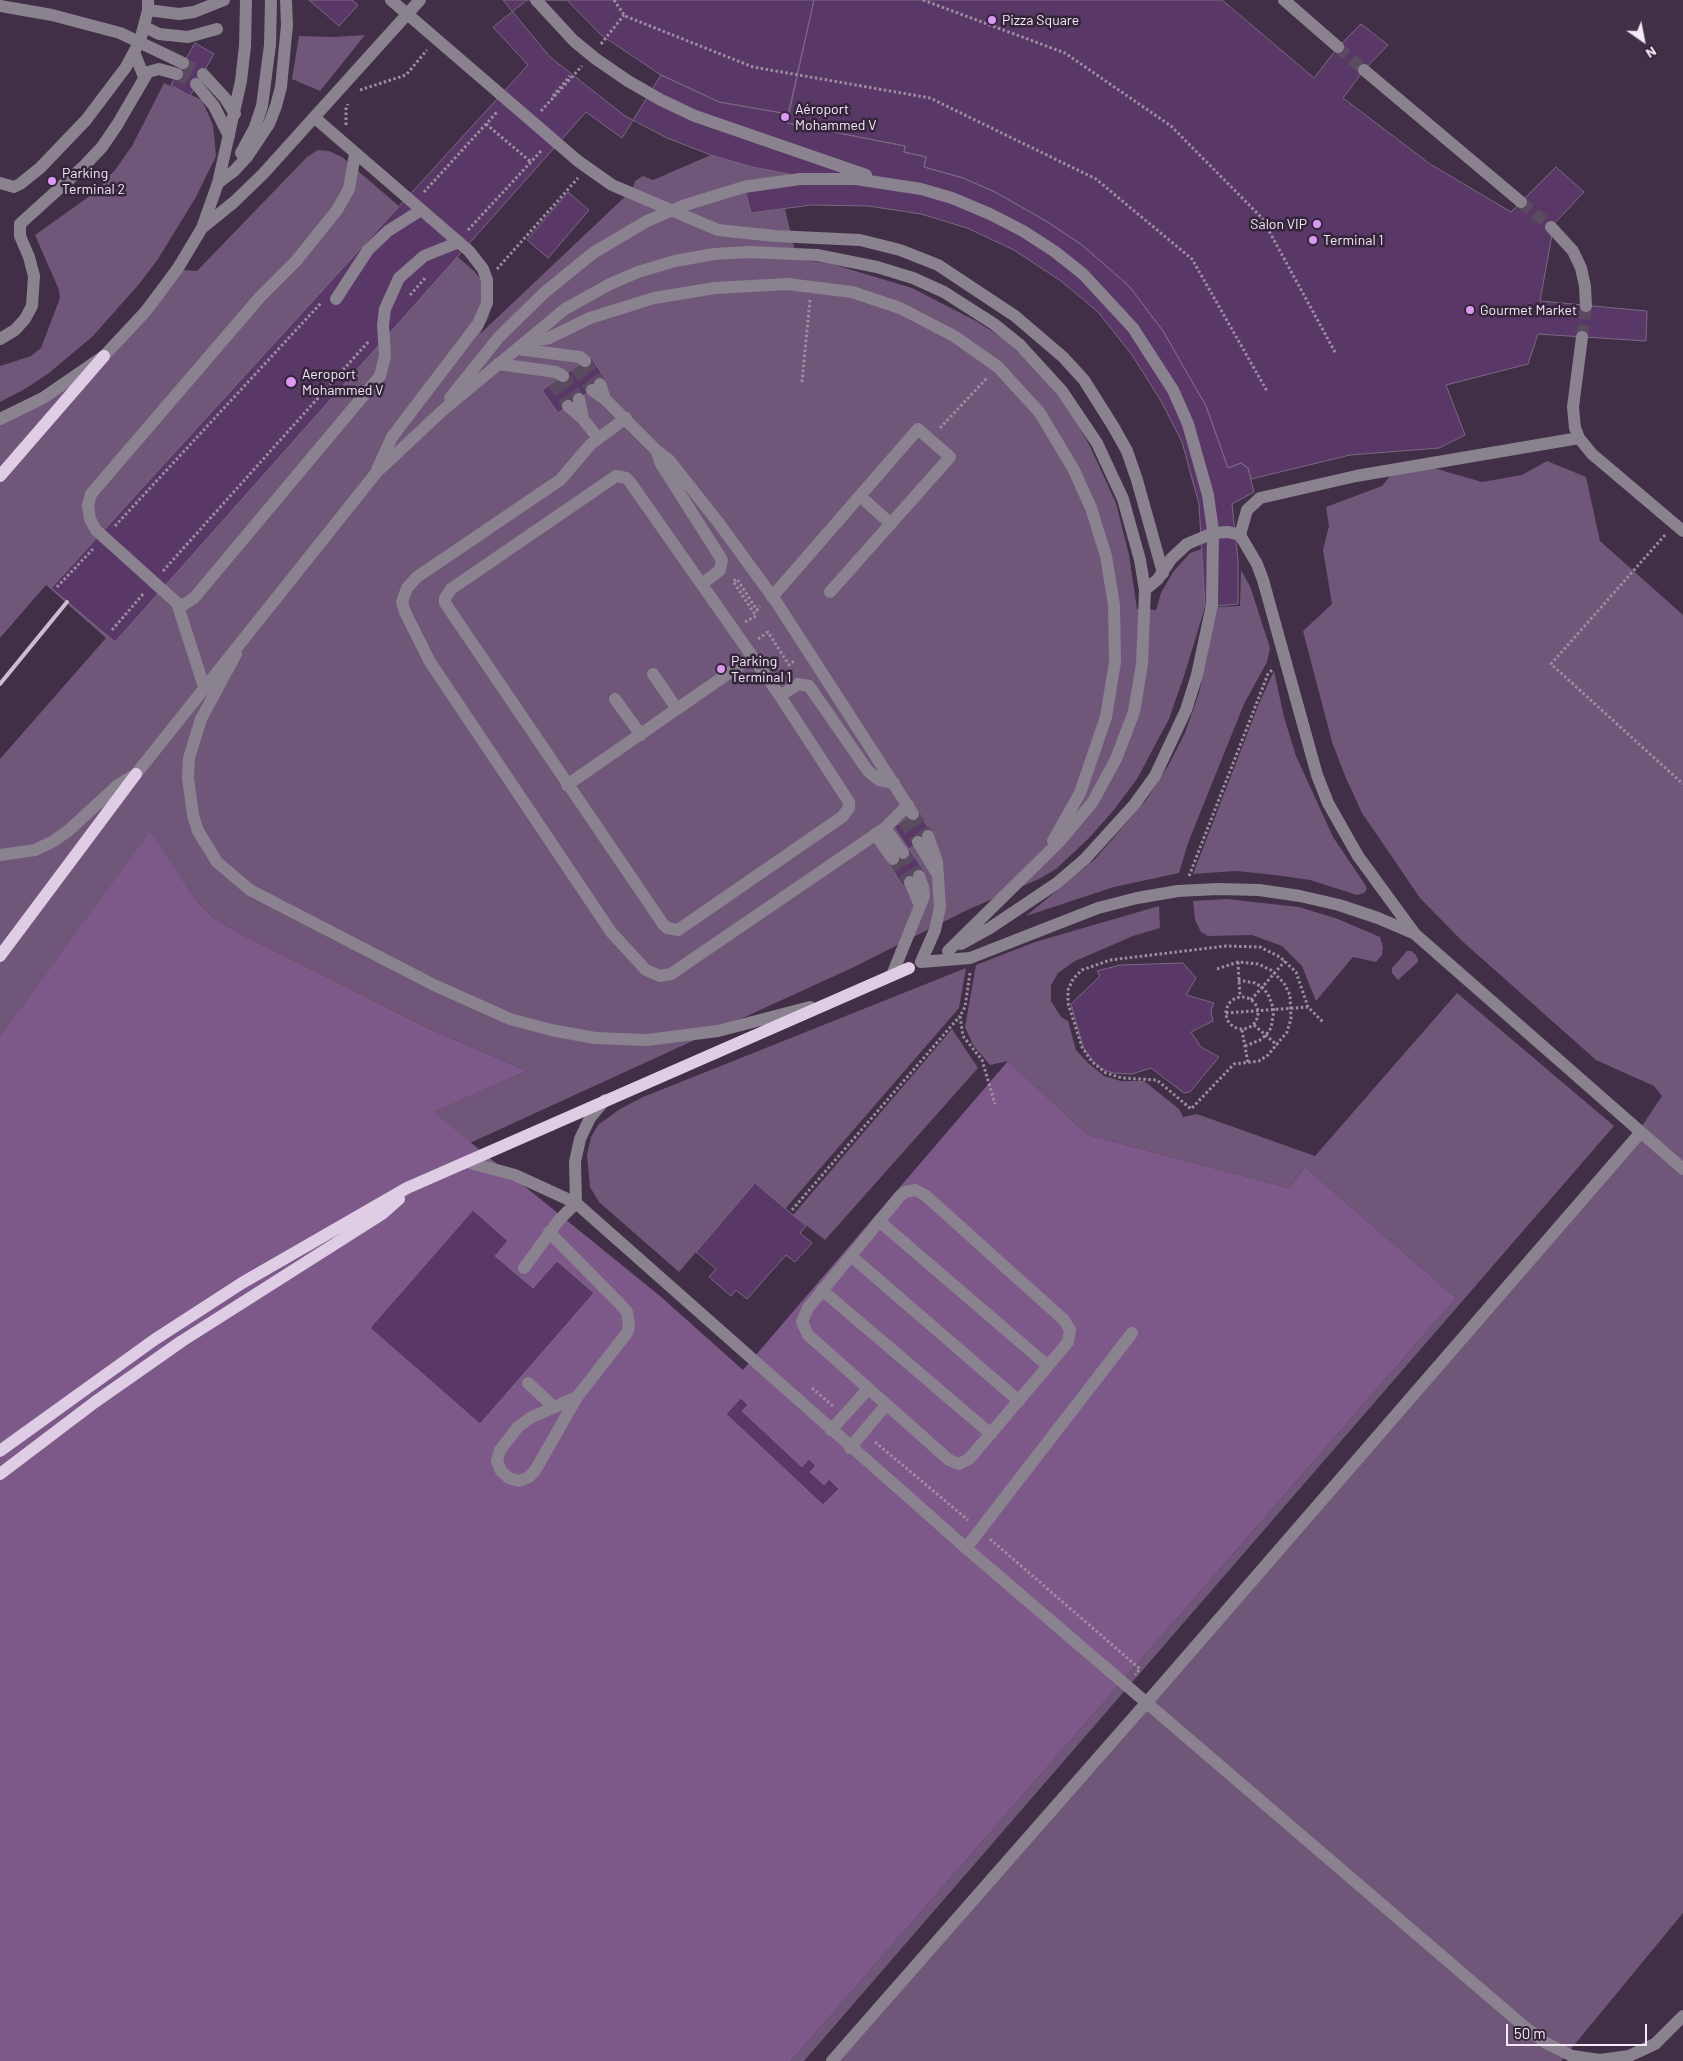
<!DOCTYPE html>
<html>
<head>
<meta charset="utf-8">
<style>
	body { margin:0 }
	#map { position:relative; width:1683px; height:2061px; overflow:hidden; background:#402f46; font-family:Barlow,sans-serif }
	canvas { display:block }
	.north { position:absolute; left:1618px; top:15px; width:50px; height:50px; -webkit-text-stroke:4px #35253b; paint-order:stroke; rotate:147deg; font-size:14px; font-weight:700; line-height:20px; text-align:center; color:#f3e9f7 }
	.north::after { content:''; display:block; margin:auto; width:18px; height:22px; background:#f3e9f7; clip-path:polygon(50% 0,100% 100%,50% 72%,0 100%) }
	.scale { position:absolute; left:1506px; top:2024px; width:141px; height:22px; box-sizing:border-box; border:2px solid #f3e9f7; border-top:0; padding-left:6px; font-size:15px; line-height:18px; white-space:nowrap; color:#f3e9f7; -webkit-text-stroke:4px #35253b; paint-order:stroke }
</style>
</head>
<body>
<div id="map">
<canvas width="1683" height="2061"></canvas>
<div class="north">N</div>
<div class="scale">50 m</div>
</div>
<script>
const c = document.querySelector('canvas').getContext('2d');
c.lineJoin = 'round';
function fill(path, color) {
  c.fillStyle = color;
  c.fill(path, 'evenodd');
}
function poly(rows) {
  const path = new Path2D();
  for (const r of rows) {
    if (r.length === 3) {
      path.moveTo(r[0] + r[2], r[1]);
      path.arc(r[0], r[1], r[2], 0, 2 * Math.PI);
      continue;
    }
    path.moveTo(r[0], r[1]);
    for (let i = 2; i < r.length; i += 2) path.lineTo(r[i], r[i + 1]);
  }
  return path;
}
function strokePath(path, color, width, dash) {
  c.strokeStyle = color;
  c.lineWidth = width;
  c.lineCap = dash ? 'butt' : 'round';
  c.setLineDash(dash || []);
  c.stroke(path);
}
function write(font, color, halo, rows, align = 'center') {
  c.font = font + ' Barlow,sans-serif';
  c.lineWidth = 5;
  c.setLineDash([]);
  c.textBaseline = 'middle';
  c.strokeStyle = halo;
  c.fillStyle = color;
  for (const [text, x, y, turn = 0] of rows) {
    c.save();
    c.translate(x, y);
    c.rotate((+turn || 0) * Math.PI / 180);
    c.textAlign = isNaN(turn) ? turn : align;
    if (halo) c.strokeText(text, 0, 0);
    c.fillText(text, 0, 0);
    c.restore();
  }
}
fill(poly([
	[365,35,320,91,292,79,299,36,334,37],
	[164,83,202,100,213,125,216,156,196,197,158,259,140,283,93,336,49,373,25,389,0,402,0,366,31,356,41,348,60,298,59,290,35,235,94,193,115,170,132,146],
	[318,150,329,151,342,157,474,271,485,284,490,299,489,316,480,334,632,190,635,181,643,176,653,180,711,155,752,167,789,174,743,182,751,213,785,209,797,259,832,264,912,288,976,321,1003,338,1040,371,1074,417,1089,444,1116,503,1129,555,1137,609,1156,610,1161,593,1173,572,1190,553,1202,549,1205,607,1184,676,1169,719,1137,779,1113,811,1089,838,1056,869,1039,879,967,910,854,967,470,1143,432,1112,527,1071,430,1029,235,931,214,918,195,899,150,833,0,1036,0,759,106,638,46,585,0,638,0,419,98,356,133,318,171,269,197,271,307,157],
	[1547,461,1586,477,1600,541,1683,615,1683,1913,1561,2061,839,2061,1628,1147,1662,1096,1654,1086,1596,1060,1461,940,1420,898,1362,813,1345,776,1332,742,1303,631,1332,604,1323,550,1329,526,1326,507,1382,486,1391,475,1430,467,1482,482,1522,475],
	[1241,570,1250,586,1270,648,1267,662,1244,704,1188,843,1179,873,1114,887,1026,916,1095,859,1147,799,1168,766,1185,733,1199,693,1217,607,1240,606],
	[1274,671,1284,717,1296,756,1333,837,1364,883,1367,889,1364,893,1357,895,1310,880,1275,875,1236,871,1193,874,1260,701],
	[1227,899,1299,907,1338,919,1380,937,1383,947,1382,955,1376,962,1353,957,1316,1001,1302,966,1282,946,1252,935,1208,936,1201,932,1195,920,1193,901],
	[1159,906,1160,928,1133,936,1075,961,1058,973,1051,985,1051,1001,1061,1017,1068,1021,1076,1050,1088,1063,1104,1076,1121,1081,1144,1081,1179,1109,1183,1117,1197,1114,1315,1156,1457,993,1614,1126,804,2061,791,2061,1456,1298,1305,1167,1289,1188,1088,1135,1008,1061,990,1065,973,1045,965,1027,976,965,1035,942],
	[1407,951,1411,951,1415,954,1418,959,1418,962,1398,980,1392,973,1392,968],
	[966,968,959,1008,785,1209,755,1183,679,1272,599,1202,590,1187,587,1155,591,1137,598,1125,620,1109,643,1097],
	[952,1029,978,1068,825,1240,793,1215]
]), '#705679');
fill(poly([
	[150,832,195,899,214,918,235,931,430,1029,527,1071,433,1112,660,1296,743,1370,1008,1061,1088,1135,1289,1188,1305,1167,1456,1298,791,2061,0,2061,0,1036]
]), '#7d598a');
const building = poly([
	[309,0,352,0,358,5,339,26,309,0],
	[503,0,567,0,601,35,661,75,719,102,788,114,787,123,905,146,904,152,926,157,924,167,963,178,995,192,1046,221,1082,245,1129,286,1163,331,1206,406,1228,468,1241,463,1248,468,1254,492,1232,504,1238,560,1238,604,1205,607,1199,504,1182,442,1161,401,1132,355,1098,312,1061,281,1014,250,967,228,921,214,868,206,811,205,751,213,743,181,789,174,752,167,711,155,667,138,625,116,550,57,503,0],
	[527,0,814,0,788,114,719,102,661,75,622,138,586,112,115,642,51,588,528,65,493,27,527,0],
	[814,0,1222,0,1314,78,1338,47,1361,24,1388,45,1364,70,1343,98,1430,164,1511,212,1556,167,1584,192,1551,227,1552,235,1540,301,1647,311,1646,341,1538,334,1528,364,1446,385,1465,435,1439,448,1350,455,1251,479,1248,468,1241,463,1228,468,1206,406,1163,331,1129,286,1082,245,1046,221,995,192,963,178,924,167,926,157,904,152,905,146,787,123,814,0],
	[195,43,214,54,190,96,171,85,195,43],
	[568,192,589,210,548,258,527,240,568,192],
	[591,357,606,380,558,413,542,390,591,357],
	[917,811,932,833,909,849,894,827,917,811],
	[909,849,925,872,903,886,888,863,909,849],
	[1183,963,1196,978,1186,995,1214,1003,1211,1010,1213,1021,1191,1032,1201,1047,1219,1057,1190,1092,1184,1093,1151,1068,1132,1074,1113,1073,1102,1069,1093,1061,1083,1047,1071,1004,1100,976,1097,971,1120,965,1183,963],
	[755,1183,806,1226,800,1233,812,1243,795,1262,786,1255,747,1299,736,1290,731,1296,709,1277,716,1269,696,1252,755,1183],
	[473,1210,508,1241,495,1256,533,1288,557,1261,594,1293,480,1424,370,1328,473,1210],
	[741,1398,748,1405,742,1411,802,1467,809,1459,816,1466,810,1472,824,1485,829,1479,839,1489,823,1505,726,1414,741,1398]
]);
fill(building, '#593766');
strokePath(building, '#7a6881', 1);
strokePath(poly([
	[1338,47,1364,70],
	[183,63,203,74],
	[177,74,196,84],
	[1521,202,1551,227],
	[1582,337,1586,306],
	[585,361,600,384],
	[576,368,592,390],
	[563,376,579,399],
	[553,383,568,406],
	[913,814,928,836],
	[903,821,918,842],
	[903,853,919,876],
	[893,859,910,882]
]), '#5b4b61', 12, [12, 6]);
strokePath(poly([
	[614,0,625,16,753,67,930,98,1096,179,1192,259,1267,391],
	[923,0,1065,53,1171,126,1262,218,1336,354],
	[601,44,624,15],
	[360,90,406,75,427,50],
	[553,96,570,76],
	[541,111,582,66],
	[486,124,531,162],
	[346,125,346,109,348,104],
	[424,192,497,112],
	[468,230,542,150],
	[497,269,578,178],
	[410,295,426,277],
	[802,382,810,300],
	[940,428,987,378],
	[115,526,321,303],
	[1665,535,1551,664,1683,784],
	[163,571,369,341],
	[57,587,93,549],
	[745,622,756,616,733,581,737,579,757,610,760,606],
	[112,630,144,593],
	[758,639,768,632,789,665,795,660],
	[1189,876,1268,674,1273,669],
	[1238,962,1240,997],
	[1217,969,1238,962,1258,964,1271,970,1284,983,1290,995,1291,1019,1287,1032,1268,1055,1259,1061,1234,1064,1191,1109,1157,1080,1122,1078,1106,1073,1092,1062,1082,1047,1068,1003,1068,990,1073,979,1082,970,1110,960,1226,946,1260,947,1280,957,1296,972,1308,1007,1323,1022],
	[970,973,965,1007,960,1016,963,1036,982,1060,995,1104],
	[1238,980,1255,983,1262,987,1268,994,1274,1010,1271,1028,1266,1035,1260,1040,1245,1046],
	[1242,1013,16],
	[1251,1000,1285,961],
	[1226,1013,1308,1007],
	[1254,1025,1277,1045],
	[1242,1030,1248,1063],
	[792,1210,960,1016],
	[812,1388,834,1407],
	[875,1442,968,1520],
	[990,1539,1140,1669,1135,1675]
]), '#9b8ea0', 3, [2.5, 2.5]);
strokePath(poly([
	[391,0,578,161,612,185,718,230,775,236,860,240,900,250,938,265,1015,316,1063,357,1084,380,1113,426,1127,451,1137,480,1163,573],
	[1284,0,1338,47],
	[0,6,52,15,120,33,183,63],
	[148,10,179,14,194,12,224,0],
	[145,27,159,34,188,37,217,29],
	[134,52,144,77],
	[1364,70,1521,202],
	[203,74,225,98,235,114],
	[196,84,214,106,229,136],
	[315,118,469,251,483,269,487,280,487,303,478,324,392,437,377,470],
	[241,153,255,127,262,106,270,45,271,0],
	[355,154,349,189,337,210,296,261,260,297,91,494,88,506,90,519,96,530,177,603,183,605,194,598,380,376,385,356,383,325,385,309,399,278,424,256,459,242],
	[0,183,14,187,20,184,40,168,86,120,126,67,140,41,148,10,148,0],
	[218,183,234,171,247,157,269,124,276,106,281,87,287,25,286,0],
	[1551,227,1573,251,1581,268,1585,286,1586,306],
	[202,228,234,202,263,174,420,0],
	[336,299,368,250,388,231,421,210],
	[1582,337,1573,407,1575,428,1579,438,1592,454,1683,531],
	[0,339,15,330,25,319,32,306,34,276,29,257,20,236,20,224,84,166,102,147,117,125,148,72,159,69,177,74],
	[527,342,549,338,590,318,654,298,715,288,787,284,852,292,900,308,954,336,998,367,1040,413,1074,470,1091,508,1106,556,1114,605,1115,662,1106,717,1080,793,1053,841],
	[518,349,580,357,585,361],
	[498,364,556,372,563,376],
	[600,384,605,399],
	[592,390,605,399,656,450,669,460,718,522,777,603,913,814],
	[450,398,499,337,544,293,593,253,647,221],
	[579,399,583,419],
	[568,406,583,419,598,438],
	[626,418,591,444,560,480,417,577,407,588,402,602,405,612,430,662,611,932,646,970,660,976,671,974,885,828,908,805],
	[0,419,43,398,104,356,146,311,178,268,202,228,218,183,241,81,245,46,246,0],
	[656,450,661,464,722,560,720,570,702,584],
	[616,476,626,478,630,482,780,696,849,802,849,808,842,817,678,930,667,928,663,924,445,603,445,598,451,589,616,476],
	[861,497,891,524],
	[1240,535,1247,510,1260,498,1269,496,1356,476,1579,438],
	[1145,590,1158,579,1171,559,1187,544,1213,533,1228,532,1240,535,1257,564,1263,580,1317,775,1328,803,1358,856,1415,934,1683,1169],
	[772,597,918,429,950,457,830,592],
	[177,603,204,687],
	[236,654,201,719,189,758,188,778,193,815,198,831,217,862,250,890,434,985,510,1019,551,1030,595,1038,647,1040,718,1031,810,1007],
	[653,674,677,709],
	[780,696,798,684,809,686,868,771,879,780,894,783],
	[615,699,641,735],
	[567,785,752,657],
	[885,828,903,853],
	[875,834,893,859],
	[928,836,937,862,940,907,935,930,921,962,970,958,1098,908,1137,898,1178,891,1218,889,1259,890,1300,896,1339,905,1378,918,1413,933],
	[918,842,936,872],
	[0,855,35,850,52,842,68,831,118,785,136,774,376,473,442,411,565,309,610,284,638,272,675,261,714,254,749,252,817,255,877,267,913,278,944,292,994,324,1020,345,1062,391,1097,443,1123,499,1140,560,1145,590,1142,664,1134,712,1116,759,1092,803,1060,841,948,951],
	[910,882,920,906],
	[961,944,990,928,1057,883,1085,859,1134,805,1155,776,1186,710,1197,675,1212,605],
	[892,975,924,896,923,887,919,876],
	[467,1162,515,1175,576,1203,966,1548,1526,2028,1546,2043,1572,2056,1600,2060,1629,2056,1655,2044,1683,2016],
	[915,1190,925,1195,1064,1320,1070,1330,1068,1342,1048,1366,969,1459,959,1464,949,1460,808,1335,802,1322,808,1308,900,1196,905,1192,915,1190],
	[879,1221,1048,1366],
	[549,1232,622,1306,627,1312,629,1326,627,1333,577,1397,536,1469,529,1477,519,1481,509,1478,501,1471,497,1461,500,1450,518,1427,530,1418,577,1397],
	[851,1256,1019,1401],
	[524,1268,559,1220,576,1203,575,1162,580,1139,590,1118,605,1100],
	[822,1290,991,1434],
	[528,1383,554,1407],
	[831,1430,868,1389],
	[850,1448,886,1405],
	[966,1548,1132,1333],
	[832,2061,1168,1678,1641,1132]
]), '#8a828e', 12);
strokePath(poly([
	[0,476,104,356],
	[0,956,136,774],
	[0,1451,154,1340,242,1283,407,1188,909,968],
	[0,1474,95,1402,182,1341,382,1214,399,1199]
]), '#decde5', 12);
strokePath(poly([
	[0,684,67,602]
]), '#cabece', 4);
strokePath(poly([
	[536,0,574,41,596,59,628,81,661,100,695,116,866,175],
	[647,221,685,205,744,187,800,179,856,179,921,189,952,198,990,214,1023,231,1054,251,1083,274,1133,328,1173,390,1188,424,1208,495,1213,531,1212,605]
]), '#8a828e', 12);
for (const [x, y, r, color] of [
	[992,20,5,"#dc99f4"],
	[785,117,5,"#dc99f4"],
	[52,181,5,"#dc99f4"],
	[1317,224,5,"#dc99f4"],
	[1313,240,5,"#dc99f4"],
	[1470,310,5,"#dc99f4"],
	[291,382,6,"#dc99f4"],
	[721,669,5,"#dc99f4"]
]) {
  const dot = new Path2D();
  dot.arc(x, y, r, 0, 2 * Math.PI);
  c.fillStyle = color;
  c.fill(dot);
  strokePath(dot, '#35253b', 2);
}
write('14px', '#f3e9f7', '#35253b', [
	["Pizza Square",1002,20],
	["Aéroport",795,109],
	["Mohammed V",795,125],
	["Parking",62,173],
	["Terminal 2",62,189],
	["Salon VIP",1307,224,"right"],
	["Terminal 1",1323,240],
	["Gourmet Market",1480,310],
	["Aeroport",302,374],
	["Mohammed V",302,390],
	["Parking",731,661],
	["Terminal 1",731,677]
], 'left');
</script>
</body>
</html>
